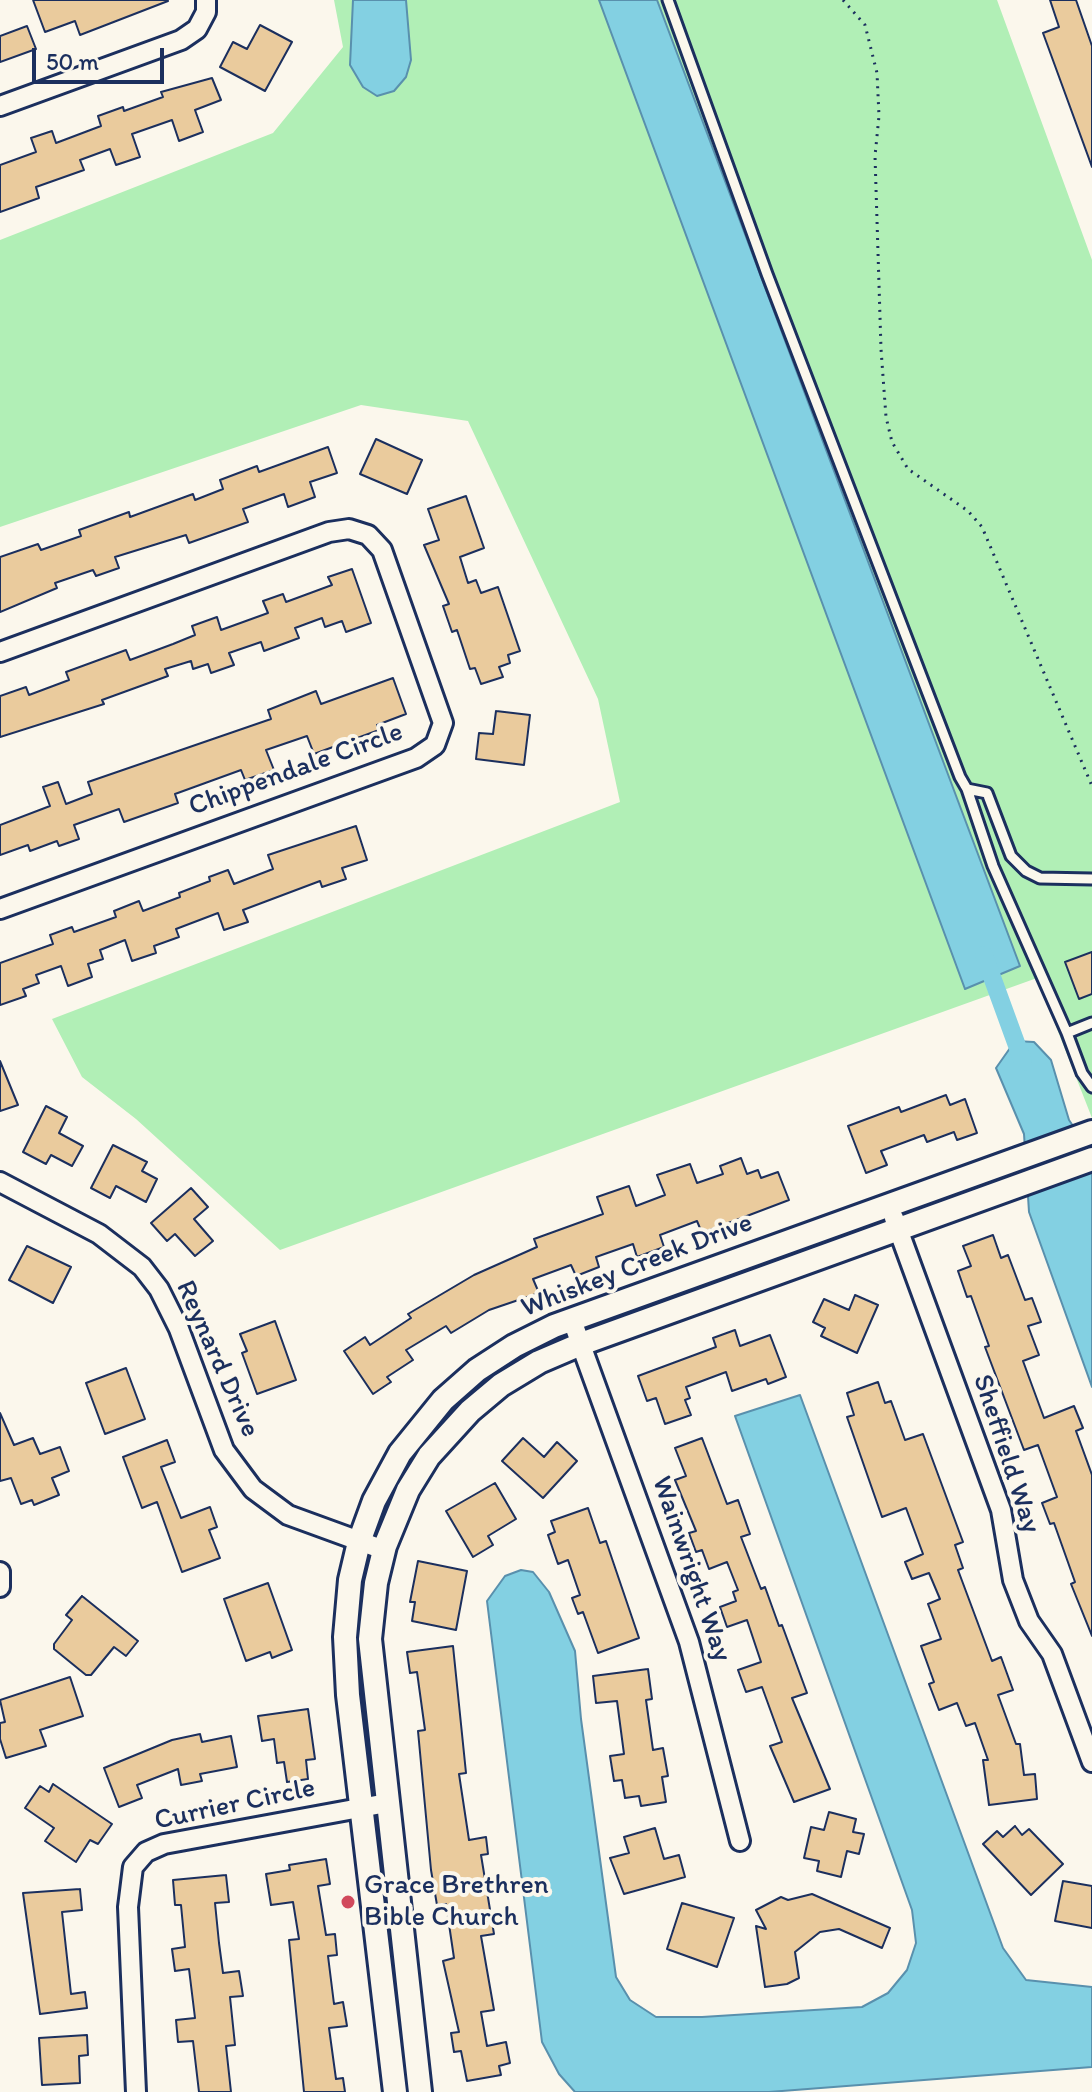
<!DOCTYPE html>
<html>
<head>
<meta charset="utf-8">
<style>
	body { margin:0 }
	#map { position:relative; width:1092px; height:2092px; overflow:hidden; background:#fbf7ec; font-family:Itim,sans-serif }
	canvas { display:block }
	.scale { position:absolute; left:32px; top:48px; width:132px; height:36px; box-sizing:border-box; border:4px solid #1b2f5e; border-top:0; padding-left:10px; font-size:24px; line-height:28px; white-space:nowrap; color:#1b2f5e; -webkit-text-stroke:6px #fbf7ec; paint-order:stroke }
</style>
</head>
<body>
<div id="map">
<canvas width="1092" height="2092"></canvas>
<div class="scale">50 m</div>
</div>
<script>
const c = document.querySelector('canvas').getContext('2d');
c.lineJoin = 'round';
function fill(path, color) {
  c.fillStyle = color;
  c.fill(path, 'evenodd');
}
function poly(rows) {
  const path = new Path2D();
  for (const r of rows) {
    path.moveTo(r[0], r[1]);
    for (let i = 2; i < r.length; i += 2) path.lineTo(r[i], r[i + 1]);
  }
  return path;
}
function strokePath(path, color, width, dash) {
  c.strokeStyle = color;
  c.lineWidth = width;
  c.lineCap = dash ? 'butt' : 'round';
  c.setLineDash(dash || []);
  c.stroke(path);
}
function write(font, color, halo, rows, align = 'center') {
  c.font = font + ' Itim,sans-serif';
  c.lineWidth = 8;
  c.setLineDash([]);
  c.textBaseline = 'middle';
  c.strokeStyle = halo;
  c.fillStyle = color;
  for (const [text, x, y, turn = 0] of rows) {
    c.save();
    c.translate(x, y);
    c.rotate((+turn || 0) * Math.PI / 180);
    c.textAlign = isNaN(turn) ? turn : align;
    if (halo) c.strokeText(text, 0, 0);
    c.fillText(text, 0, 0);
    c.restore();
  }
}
fill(poly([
	[334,0,997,0,1092,260,1092,1118,1037,978,280,1250,136,1119,82,1077,52,1019,620,802,598,699,468,421,361,405,0,527,0,240,273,133,343,47]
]), '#b1efb6');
const water = poly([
	[353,0,406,0,411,60,406,77,394,91,377,96,363,87,350,65,353,0],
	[599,0,657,0,1020,966,965,989,599,0],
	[1015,1041,1034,1042,1051,1060,1069,1120,1092,1154,1092,1387,1029,1212,1024,1134,996,1068,1015,1041],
	[800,1395,1003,1948,1026,1980,1092,1987,1092,2067,769,2092,575,2092,559,2074,542,2042,487,1601,505,1576,521,1570,533,1572,549,1592,575,1651,581,1719,616,1977,630,2000,656,2017,702,2017,862,2007,888,1993,907,1970,916,1943,912,1910,735,1416,800,1395]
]);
fill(water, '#83d0e2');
strokePath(water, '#5990ad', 2);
strokePath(poly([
	[984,955,1023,1062]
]), '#83d0e2', 18);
const building = poly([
	[33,0,167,0,168,1,80,35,75,21,45,32,33,0],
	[1050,0,1076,0,1092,46,1092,167,1043,33,1059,27,1050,0],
	[260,25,292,42,265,91,220,67,233,42,247,49,260,25],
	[27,26,36,49,0,62,0,36,27,26],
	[212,78,221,100,195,110,203,132,179,141,172,120,132,134,140,157,116,165,110,149,80,160,84,170,36,187,39,198,0,212,0,165,36,152,31,138,52,131,56,143,101,126,98,116,123,107,124,111,163,97,161,92,212,78],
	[376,439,422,460,407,494,360,474,376,439],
	[328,447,337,473,310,482,315,497,288,507,284,494,243,509,248,522,189,543,186,535,115,557,119,568,96,576,93,570,55,583,57,588,0,612,0,557,38,544,41,550,81,536,79,530,129,512,130,517,193,494,195,500,223,489,220,480,257,466,259,472,328,447],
	[466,496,484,548,460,557,468,583,476,580,481,593,498,587,520,651,508,655,510,663,499,667,503,677,481,684,475,668,470,669,457,630,452,632,443,606,449,604,424,545,439,540,428,509,466,496],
	[352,569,371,623,346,632,342,621,325,627,322,618,295,628,299,638,264,651,261,642,229,653,234,665,211,673,208,664,193,669,191,661,165,669,168,676,102,700,104,704,0,737,0,696,26,687,29,695,69,680,66,672,126,650,130,660,173,644,195,635,192,626,217,617,221,630,268,613,263,601,283,594,286,602,332,585,328,577,352,569],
	[393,678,406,714,377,725,379,730,314,754,307,736,266,750,274,770,245,780,241,770,175,794,178,803,124,822,119,809,74,825,79,839,59,846,57,841,30,851,28,845,0,855,0,825,50,806,43,787,58,782,66,804,92,794,88,782,271,719,268,710,316,691,321,704,393,678],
	[496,711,530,715,524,765,476,759,479,733,493,734,496,711],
	[356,826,367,860,342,868,346,879,322,887,320,881,243,910,248,922,224,930,218,913,176,929,179,937,154,946,156,953,132,961,125,940,100,950,103,959,88,964,92,977,68,986,61,966,36,975,39,983,23,989,26,996,0,1005,0,963,53,944,50,935,72,927,74,932,116,917,114,911,139,901,143,911,180,897,179,893,210,881,209,877,228,870,234,884,273,869,268,855,356,826],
	[1092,952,1092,994,1079,999,1065,962,1092,952],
	[0,1061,18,1105,0,1111,0,1061],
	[946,1095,950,1105,965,1099,977,1133,957,1140,954,1132,927,1142,924,1135,881,1151,887,1165,866,1173,848,1126,899,1107,901,1112,946,1095],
	[46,1106,67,1117,59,1133,83,1146,72,1166,51,1155,46,1164,23,1152,46,1106],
	[113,1145,147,1162,142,1171,157,1179,146,1202,116,1186,110,1198,91,1188,113,1145],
	[741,1158,747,1174,758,1170,761,1178,778,1172,789,1200,702,1233,697,1221,660,1235,664,1247,637,1257,633,1244,596,1257,599,1267,576,1276,571,1265,533,1279,539,1293,489,1310,451,1333,446,1326,406,1350,413,1360,387,1377,391,1382,373,1394,344,1351,365,1337,370,1345,411,1318,408,1314,474,1275,537,1247,534,1239,603,1214,597,1197,629,1186,636,1206,665,1195,657,1175,690,1164,697,1183,723,1174,720,1166,741,1158],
	[191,1188,208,1207,194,1219,213,1241,195,1256,175,1234,167,1241,151,1223,191,1188],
	[993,1235,1001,1258,1008,1255,1025,1300,1032,1298,1041,1322,1028,1326,1039,1355,1023,1361,1044,1418,1074,1406,1083,1428,1076,1431,1092,1475,1092,1636,1071,1584,1075,1582,1054,1523,1050,1524,1042,1503,1057,1497,1038,1445,1024,1450,985,1347,989,1346,971,1296,967,1297,958,1271,971,1266,963,1246,993,1235],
	[27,1246,71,1267,53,1303,9,1280,27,1246],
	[855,1295,878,1305,857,1353,821,1336,825,1328,813,1322,824,1299,849,1310,855,1295],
	[275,1321,296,1380,257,1394,242,1353,247,1351,240,1334,275,1321],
	[735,1330,740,1346,770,1335,786,1377,768,1384,766,1379,732,1391,726,1372,686,1387,690,1398,685,1400,691,1415,665,1424,656,1398,647,1401,638,1376,716,1347,713,1338,735,1330],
	[126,1368,145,1419,105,1434,86,1383,126,1368],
	[878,1382,885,1403,891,1401,905,1440,923,1434,963,1542,955,1545,963,1568,958,1570,992,1661,1001,1657,1013,1690,998,1695,1016,1744,1020,1744,1024,1775,1035,1774,1037,1799,989,1805,983,1760,988,1760,975,1723,966,1726,957,1703,939,1710,929,1684,934,1682,921,1646,941,1639,928,1604,940,1599,929,1573,912,1579,905,1562,923,1554,906,1508,882,1517,847,1417,854,1415,847,1393,878,1382],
	[0,1413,14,1445,33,1438,40,1454,60,1447,69,1471,52,1478,59,1495,34,1505,32,1500,21,1504,11,1478,0,1481,0,1413],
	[523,1438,544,1457,557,1442,577,1461,543,1498,502,1461,523,1438],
	[702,1438,727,1504,738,1500,750,1534,741,1537,761,1589,765,1587,779,1626,782,1625,807,1693,792,1698,830,1789,794,1802,770,1746,782,1742,762,1687,746,1692,738,1670,761,1662,747,1620,727,1627,720,1607,736,1601,733,1592,738,1590,727,1562,709,1569,702,1550,696,1552,689,1533,696,1531,675,1480,686,1476,675,1448,702,1438],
	[167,1440,175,1462,161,1467,181,1518,210,1507,217,1527,209,1530,220,1558,182,1572,157,1502,142,1508,123,1457,167,1440],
	[495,1483,516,1519,488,1536,493,1545,473,1557,446,1511,495,1483],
	[588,1508,600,1543,606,1541,639,1638,598,1653,583,1612,578,1614,572,1598,580,1595,568,1560,558,1564,548,1535,555,1532,551,1521,588,1508],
	[418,1561,467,1571,456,1630,412,1621,415,1602,410,1602,418,1561],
	[268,1583,292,1650,272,1658,270,1652,246,1661,224,1599,268,1583],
	[82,1596,138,1641,126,1656,114,1647,91,1675,86,1675,54,1649,54,1644,72,1620,66,1615,82,1596],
	[453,1646,466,1773,459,1774,469,1840,486,1837,488,1854,481,1855,494,1934,481,1936,494,2010,481,2012,487,2046,506,2042,510,2063,499,2066,501,2075,467,2081,461,2051,454,2052,451,2033,459,2032,443,1961,454,1958,446,1904,437,1905,431,1870,418,1731,425,1730,417,1672,410,1673,407,1652,453,1646],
	[648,1669,652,1699,646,1700,653,1750,663,1748,668,1776,662,1777,666,1802,641,1806,639,1796,625,1798,622,1780,614,1781,610,1756,624,1754,617,1701,596,1703,593,1676,648,1669],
	[70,1677,83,1716,40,1730,46,1746,6,1758,0,1739,0,1723,5,1722,0,1700,70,1677],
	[308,1709,315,1759,306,1760,308,1779,287,1782,284,1762,277,1763,274,1739,262,1741,258,1716,308,1709],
	[200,1734,202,1742,231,1736,237,1767,200,1774,202,1781,181,1785,178,1769,137,1785,142,1798,119,1807,104,1768,172,1740,200,1734],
	[53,1784,112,1824,98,1844,90,1840,76,1862,45,1841,54,1828,25,1808,40,1786,49,1792,53,1784],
	[829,1812,856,1819,853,1832,864,1834,859,1854,847,1851,841,1877,817,1871,819,1861,804,1858,811,1827,824,1830,829,1812],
	[1015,1826,1022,1835,1029,1829,1063,1864,1031,1895,983,1844,997,1831,1003,1837,1015,1826],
	[655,1828,664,1859,679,1855,685,1877,624,1894,610,1858,629,1853,624,1837,655,1828],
	[326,1859,330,1884,318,1886,326,1935,335,1934,337,1955,328,1956,334,2004,343,2002,347,2026,329,2028,336,2079,343,2078,345,2092,304,2092,289,1940,299,1939,293,1902,271,1905,266,1874,290,1870,289,1865,326,1859],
	[226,1875,229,1902,215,1903,219,1943,223,1973,239,1971,243,1996,230,1997,235,2045,226,2046,231,2092,199,2092,193,2041,178,2042,176,2020,195,2018,189,1969,175,1971,172,1949,185,1947,181,1905,175,1905,173,1880,226,1875],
	[1063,1881,1092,1886,1092,1928,1055,1921,1063,1881],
	[80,1889,82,1910,62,1912,71,1994,85,1992,87,2008,40,2014,23,1893,80,1889],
	[812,1894,890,1928,882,1948,839,1929,820,1932,795,1952,799,1978,787,1984,765,1987,756,1926,766,1929,756,1910,781,1897,788,1900,812,1894],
	[682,1903,734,1918,717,1967,667,1949,682,1903],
	[87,2035,88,2055,79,2056,80,2083,42,2085,39,2038,87,2035]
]);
fill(building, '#eacb9d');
strokePath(building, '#1b2f5e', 2);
const service = poly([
	[668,0,767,274,960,777,967,789,987,793,1011,856,1026,871,1040,878,1092,879],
	[967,789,993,866,1067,1033],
	[1092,1023,1067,1033,1082,1073,1092,1087]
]);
const minor = poly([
	[0,106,181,40,197,29,206,12,206,0],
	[0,652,329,532,349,529,368,535,382,550,443,723,435,745,416,758,0,909],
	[0,1182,99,1234,142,1267,159,1289,179,1329,224,1450,253,1489,288,1515,384,1550],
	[894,1218,1001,1510,1013,1580,1029,1621,1052,1654,1092,1762],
	[572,1320,689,1642,740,1841],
	[0,1572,0,1587],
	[136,2092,128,1907,133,1867,146,1852,164,1844,387,1803]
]);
const tertiary = poly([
	[395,2092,348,1695,345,1637,350,1580,359,1542,374,1501,400,1453,443,1400,477,1370,514,1346,554,1326,1092,1132],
	[420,2092,370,1639,376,1583,385,1546,408,1490,429,1456,470,1411,501,1385,539,1362,581,1344,1092,1159]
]);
strokePath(service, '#1b2f5e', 15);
strokePath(minor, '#1b2f5e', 24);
strokePath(tertiary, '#1b2f5e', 28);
strokePath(poly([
	[843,0,865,25,877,73,879,116,875,156,881,349,886,417,892,442,908,469,968,511,982,527,1092,786]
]), '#1b2f5e', 3, [2, 6]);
strokePath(service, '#fbf7ec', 9);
strokePath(minor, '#fbf7ec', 18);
strokePath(tertiary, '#fbf7ec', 22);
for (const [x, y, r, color] of [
	[348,1902,8,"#d1495b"]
]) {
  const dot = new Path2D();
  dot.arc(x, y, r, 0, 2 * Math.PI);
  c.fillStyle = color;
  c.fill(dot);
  strokePath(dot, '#fbf7ec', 3);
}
write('28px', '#1b2f5e', '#fbf7ec', [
	["Chippendale Circle",296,770,-20],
	["Whiskey Creek Drive",637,1266,-21],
	["Reynard Drive",217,1359,66],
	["Sheffield Way",1006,1454,72],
	["Wainwright Way",691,1569,71],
	["Currier Circle",235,1805,-12]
]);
write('28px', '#1b2f5e', '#fbf7ec', [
	["Grace Brethren",364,1886],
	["Bible Church",364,1918]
], 'left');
</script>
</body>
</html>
